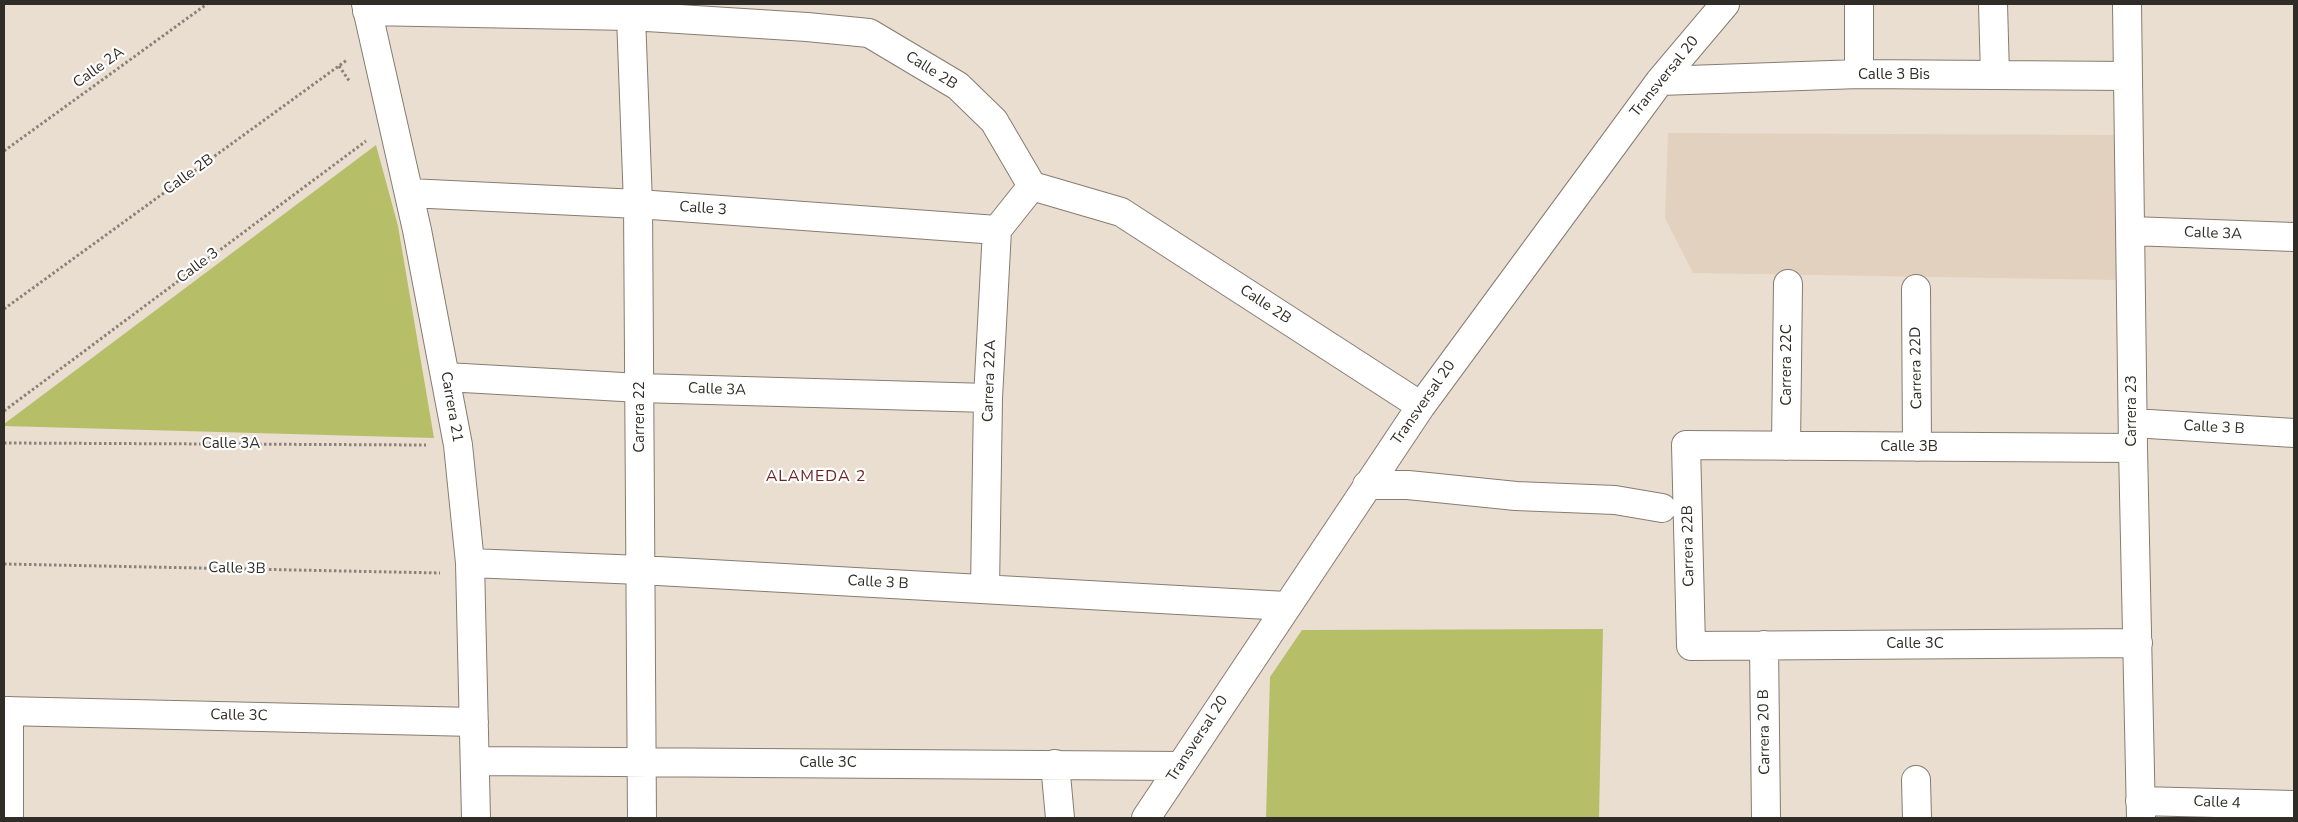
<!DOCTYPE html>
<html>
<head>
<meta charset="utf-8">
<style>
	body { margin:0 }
	#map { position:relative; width:2298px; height:822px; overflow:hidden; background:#eaded1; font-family:"Nunito Sans",sans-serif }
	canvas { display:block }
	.frame { position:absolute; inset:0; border:5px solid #302c27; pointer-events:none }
</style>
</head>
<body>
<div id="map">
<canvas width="2298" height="822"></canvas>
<div class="frame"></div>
</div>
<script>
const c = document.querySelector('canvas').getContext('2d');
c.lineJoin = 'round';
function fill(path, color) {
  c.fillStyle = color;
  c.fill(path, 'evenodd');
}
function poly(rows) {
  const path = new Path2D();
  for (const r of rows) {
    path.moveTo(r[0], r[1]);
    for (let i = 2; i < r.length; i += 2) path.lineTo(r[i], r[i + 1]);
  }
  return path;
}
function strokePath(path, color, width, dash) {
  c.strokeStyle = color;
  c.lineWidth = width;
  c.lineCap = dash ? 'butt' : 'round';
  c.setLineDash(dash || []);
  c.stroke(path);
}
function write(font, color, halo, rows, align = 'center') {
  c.font = font + ' "Nunito Sans",sans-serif';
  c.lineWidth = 4.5;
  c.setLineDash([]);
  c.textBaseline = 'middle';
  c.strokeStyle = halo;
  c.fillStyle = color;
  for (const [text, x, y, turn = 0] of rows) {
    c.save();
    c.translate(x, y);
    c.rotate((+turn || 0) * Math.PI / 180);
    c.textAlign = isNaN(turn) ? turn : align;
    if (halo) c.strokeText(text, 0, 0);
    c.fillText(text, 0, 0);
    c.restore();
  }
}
fill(poly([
	[1668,133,2114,135,2116,280,1693,273,1665,218]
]), '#e2d1be');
fill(poly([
	[376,145,398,226,434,438,4,426,4,424],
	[1603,629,1599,818,1266,818,1270,677,1302,630]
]), '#b6be68');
const minor = poly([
	[366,4,417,230,458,445,470,563,476,818],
	[1859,4,1859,74],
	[1993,4,1995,75],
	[2127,4,2133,448,2141,818],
	[367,11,631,16,807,27,869,33,958,86,994,121,1032,186,1121,212,1421,406],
	[631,16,638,204,642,818],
	[1660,81,1859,74,2128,76],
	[409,193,638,204,997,230],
	[2131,231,2294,237],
	[1916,289,1917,447],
	[446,377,640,388,988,398],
	[2133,423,2294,433],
	[1786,446,1788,284],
	[2133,448,1686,445,1691,646,2138,643],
	[1367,485,1408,485,1516,496,1615,500,1662,508],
	[470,563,640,570,1286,606],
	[985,589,988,398,997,230,1032,186],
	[1764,645,1766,818],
	[4,711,474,722],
	[9,711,9,818],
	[475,761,1181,766],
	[1055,764,1060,818],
	[1916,780,1917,818],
	[2140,801,2294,805],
	[1146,818,1421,406,1660,81,1725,4]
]);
strokePath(minor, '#877c71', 30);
strokePath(poly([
	[339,66,350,82],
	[4,151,207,4],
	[4,309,347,60],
	[4,411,366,141],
	[4,443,426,445],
	[4,564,440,573]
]), '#8a8279', 3, [2.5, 2.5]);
strokePath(minor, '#fff', 28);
write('15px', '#302c27', '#fff', [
	["Calle 2A",99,68,-36],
	["Calle 2B",931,71,32],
	["Calle 3 Bis",1894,75],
	["Transversal 20",1665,77,-51],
	["Calle 2B",189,175,-36],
	["Calle 3",703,209,4],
	["Calle 3A",2213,234,2],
	["Calle 3",198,266,-37],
	["Calle 2B",1265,305,33],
	["Carrera 22C",1787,365,-90],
	["Carrera 22D",1917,368,-91],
	["Carrera 22A",990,381,-88],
	["Calle 3A",717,390,2],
	["Transversal 20",1424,403,-55],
	["Carrera 21",451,407,80],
	["Carrera 23",2132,411,-90],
	["Carrera 22",640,417,-90],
	["Calle 3 B",2214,428,3],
	["Calle 3A",231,444],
	["Calle 3B",1909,447],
	["Carrera 22B",1689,546,-91],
	["Calle 3B",237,569,1],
	["Calle 3 B",878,583,3],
	["Calle 3C",1915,644],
	["Calle 3C",239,716,1],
	["Carrera 20 B",1765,732,-91],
	["Transversal 20",1198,739,-57],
	["Calle 3C",828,763],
	["Calle 4",2217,803,2]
]);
c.letterSpacing = '1px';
write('16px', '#6b2525', '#fff', [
	["ALAMEDA 2",816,477]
]);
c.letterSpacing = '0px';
</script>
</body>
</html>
